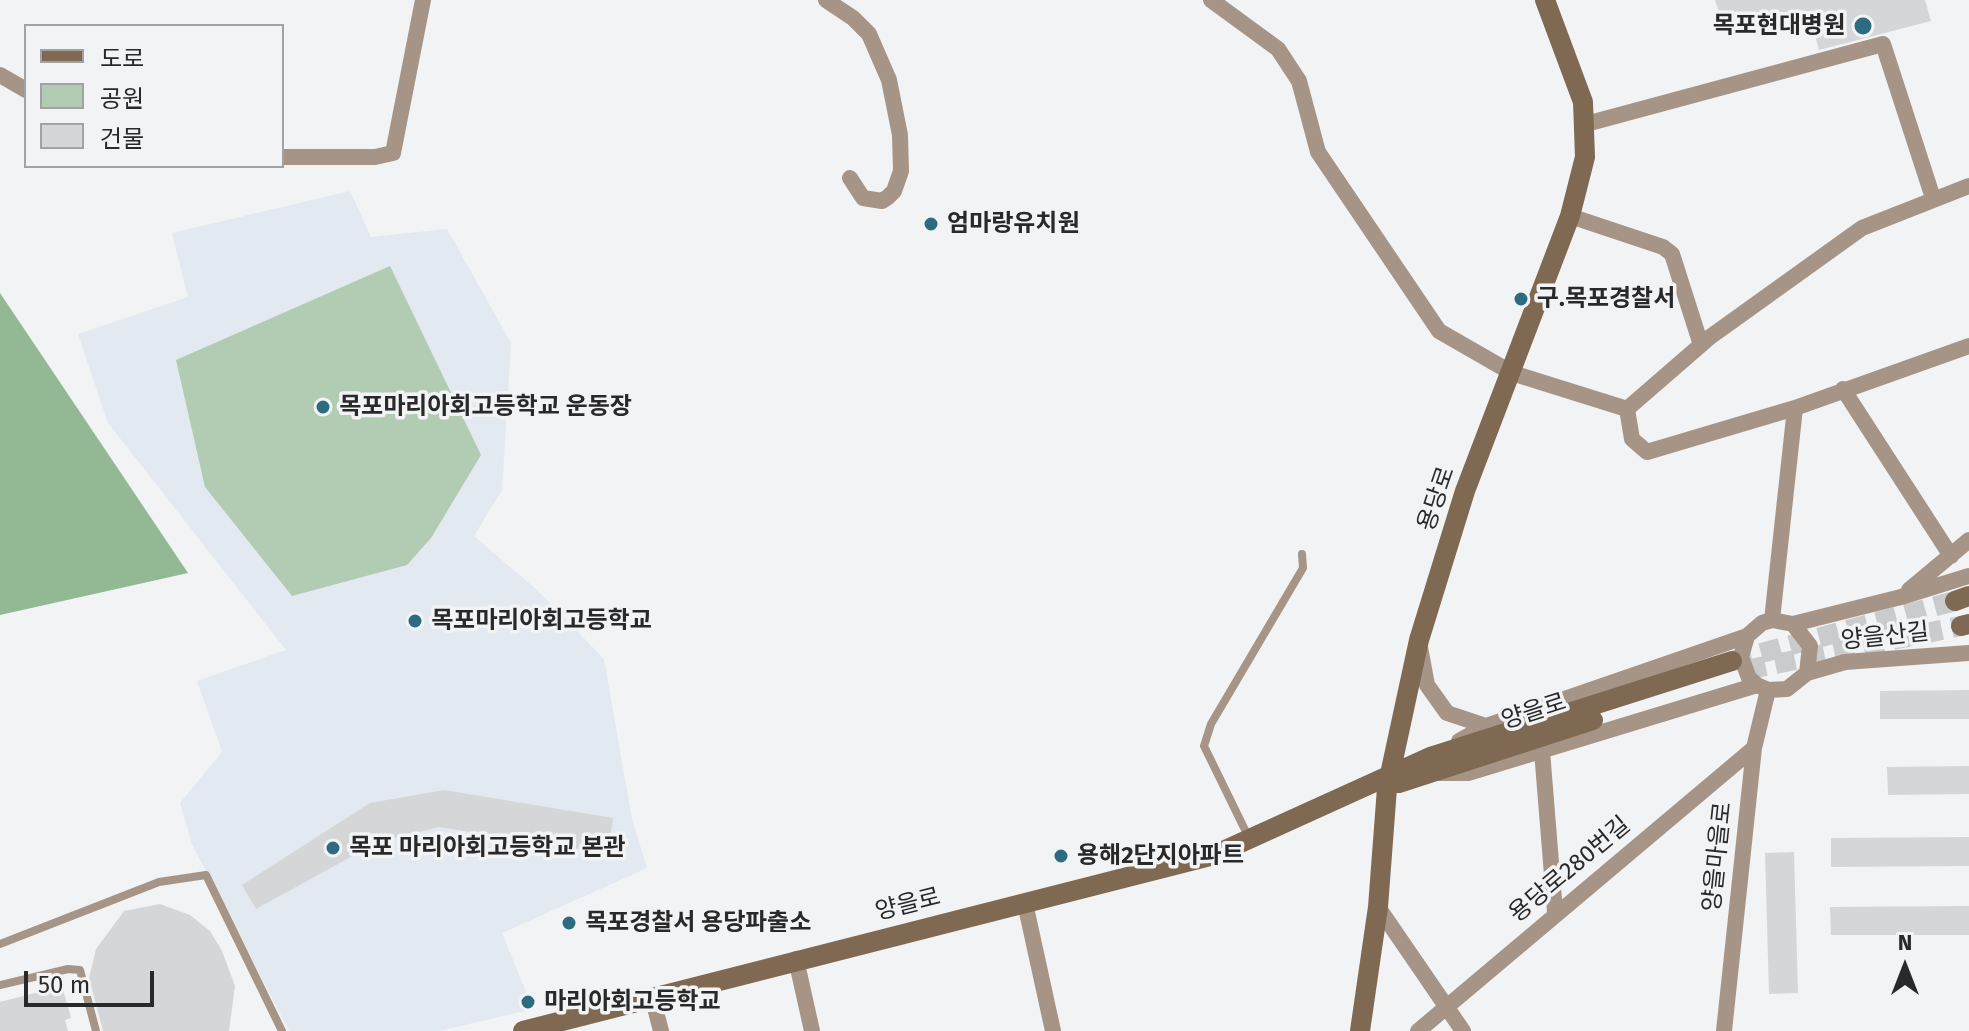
<!DOCTYPE html>
<html>
<head>
<meta charset="utf-8">
<style>
	body { margin:0 }
	#map { position:relative; width:1969px; height:1031px; overflow:hidden; background:#f2f3f4; font-family:"Fira Sans","Noto Sans KR",sans-serif }
	canvas { display:block }
	.legend { position:absolute; left:24px; top:24px; width:260px; height:144px; box-sizing:border-box; background:#f2f3f4; border:2px solid #a2a2a3; margin:0; padding:10px 14px; list-style:none; font-size:24px; color:#29292a }
	.legend li { display:flex; align-items:center; gap:16px; height:40px }
	.legend b { width:40px; border:2px solid #a2a2a3 }
	.north { position:absolute; left:1865px; top:927px; width:80px; height:80px; -webkit-text-stroke:6px #f2f3f4; paint-order:stroke; rotate:0deg; font-size:22px; font-weight:700; line-height:32px; text-align:center; color:#29292a }
	.north::after { content:''; display:block; margin:auto; width:28px; height:36px; background:#29292a; clip-path:polygon(50% 0,100% 100%,50% 72%,0 100%) }
	.scale { position:absolute; left:24px; top:971px; width:130px; height:36px; box-sizing:border-box; border:4px solid #29292a; border-top:0; padding-left:10px; font-size:24px; line-height:28px; white-space:nowrap; color:#29292a; -webkit-text-stroke:6px #f2f3f4; paint-order:stroke }
</style>
</head>
<body>
<div id="map">
<canvas width="1969" height="1031"></canvas>
<ul class="legend">
<li><b style="height:10px;background:#806953"></b>도로</li>
<li><b style="height:22px;background:#b2ccb3"></b>공원</li>
<li><b style="height:22px;background:#d5d6d7"></b>건물</li>
</ul>
<div class="north">N</div>
<div class="scale">50 m</div>
</div>
<script>
const c = document.querySelector('canvas').getContext('2d');
c.lineJoin = 'round';
function fill(path, color) {
  c.fillStyle = color;
  c.fill(path, 'evenodd');
}
function poly(rows) {
  const path = new Path2D();
  for (const r of rows) {
    path.moveTo(r[0], r[1]);
    for (let i = 2; i < r.length; i += 2) path.lineTo(r[i], r[i + 1]);
  }
  return path;
}
function strokePath(path, color, width, dash) {
  c.strokeStyle = color;
  c.lineWidth = width;
  c.lineCap = dash ? 'butt' : 'round';
  c.setLineDash(dash || []);
  c.stroke(path);
}
function write(font, color, halo, rows, align = 'center') {
  c.font = font + ' "Fira Sans","Noto Sans KR",sans-serif';
  c.lineWidth = 7;
  c.setLineDash([]);
  c.textBaseline = 'middle';
  c.strokeStyle = halo;
  c.fillStyle = color;
  for (const [text, x, y, turn = 0] of rows) {
    c.save();
    c.translate(x, y);
    c.rotate((+turn || 0) * Math.PI / 180);
    c.textAlign = isNaN(turn) ? turn : align;
    if (halo) c.strokeText(text, 0, 0);
    c.fillText(text, 0, 0);
    c.restore();
  }
}
fill(poly([
	[350,191,371,237,447,229,511,343,502,490,474,536,538,591,604,659,632,819,647,868,502,933,533,1009,439,1031,289,1031,192,844,180,803,222,752,197,681,286,650,108,423,78,334,188,297,172,233]
]), '#e2e9f0');
fill(poly([
	[390,266,481,455,431,538,407,565,292,596,205,487,176,360]
]), '#b2ccb3');
fill(poly([
	[0,293,188,573,0,615]
]), '#92b894');
fill(poly([
	[1715,0,1925,0,1931,21,1819,50,1812,25,1772,36,1769,27,1752,32,1720,16],
	[1969,690,1969,719,1880,719,1880,691],
	[1969,766,1969,794,1888,795,1887,767],
	[444,790,613,818,608,854,439,827,376,843,256,909,242,885,370,803],
	[1969,837,1969,866,1831,867,1831,838],
	[1794,852,1798,993,1769,994,1765,853],
	[160,904,190,915,210,931,222,951,235,986,229,1031,103,1031,89,978,96,949,124,911],
	[1969,906,1969,935,1831,935,1830,907],
	[62,986,71,1018,65,1020,68,1031,0,1031,0,1002]
]), '#d5d6d7');
strokePath(poly([
	[1732,661,1955,601],
	[1746,670,1961,626]
]), '#cacbcc', 20, [20, 10]);
strokePath(poly([
	[1249,838,1204,746,1211,724,1303,568,1302,554],
	[0,944,159,882,206,875,282,1031],
	[0,985,68,969,80,970,96,1031]
]), '#a69586', 8);
strokePath(poly([
	[826,0,853,18,869,34,889,80,900,135,901,171,894,191,888,197,882,201,863,198,850,178],
	[1211,0,1278,49,1299,81,1318,152,1439,331,1512,373,1627,409,1632,439,1647,452,1795,408,1969,346],
	[0,75,26,90],
	[1586,124,1883,44,1933,198],
	[282,157,375,157,393,153,423,0],
	[1570,216,1663,247,1672,254,1701,345],
	[1843,389,1951,556],
	[1627,409,1710,337,1862,228,1969,186],
	[1909,590,1969,540],
	[1772,620,1795,408],
	[1793,624,1810,646,1807,673,1787,689,1768,690,1757,685,1749,678,1741,657,1747,636,1762,623,1772,620,1793,624,1901,597,1969,576],
	[1420,647,1427,685,1447,713,1486,726],
	[1807,673,1845,662,1969,653],
	[1459,741,1486,726,1747,636],
	[1542,751,1555,912],
	[1440,773,1468,773,1757,685],
	[1025,903,1053,1031],
	[1378,907,1463,1031],
	[796,959,812,1031],
	[652,996,661,1031],
	[1418,1031,1754,748],
	[1724,1031,1754,748,1768,690]
]), '#a69586', 16);
strokePath(poly([
	[1955,601,1969,596],
	[1961,626,1969,624],
	[1399,783,1593,720],
	[523,1031,1214,855,1430,757,1732,661],
	[1360,1031,1378,907,1387,788,1419,640,1465,491,1570,216,1585,157,1583,102,1545,0]
]), '#806953', 20);
for (const [x, y, r, color] of [
	[1863,26,10,"#2d6b81"],
	[931,224,8,"#2d6b81"],
	[1521,299,8,"#2d6b81"],
	[323,407,8,"#2d6b81"],
	[415,621,8,"#2d6b81"],
	[333,848,8,"#2d6b81"],
	[1061,856,8,"#2d6b81"],
	[569,923,8,"#2d6b81"],
	[528,1002,8,"#2d6b81"]
]) {
  const dot = new Path2D();
  dot.arc(x, y, r, 0, 2 * Math.PI);
  c.fillStyle = color;
  c.fill(dot);
  strokePath(dot, '#f2f3f4', 3);
}
write('bold 24px', '#29292a', '#f2f3f4', [
	["목포현대병원",1845,26,"right"],
	["엄마랑유치원",947,224],
	["구.목포경찰서",1537,299],
	["목포마리아회고등학교 운동장",339,407],
	["목포마리아회고등학교",431,621],
	["목포 마리아회고등학교 본관",349,848],
	["용해2단지아파트",1077,856],
	["목포경찰서 용당파출소",585,923],
	["마리아회고등학교",544,1002]
], 'left');
write('24px', '#29292a', '#f2f3f4', [
	["용당로",1437,499,-71],
	["양을산길",1885,637,-6],
	["양을로",1534,712,-18],
	["양을마을로",1718,857,-84],
	["용당로280번길",1570,870,-40],
	["양을로",908,905,-14]
]);
</script>
</body>
</html>
